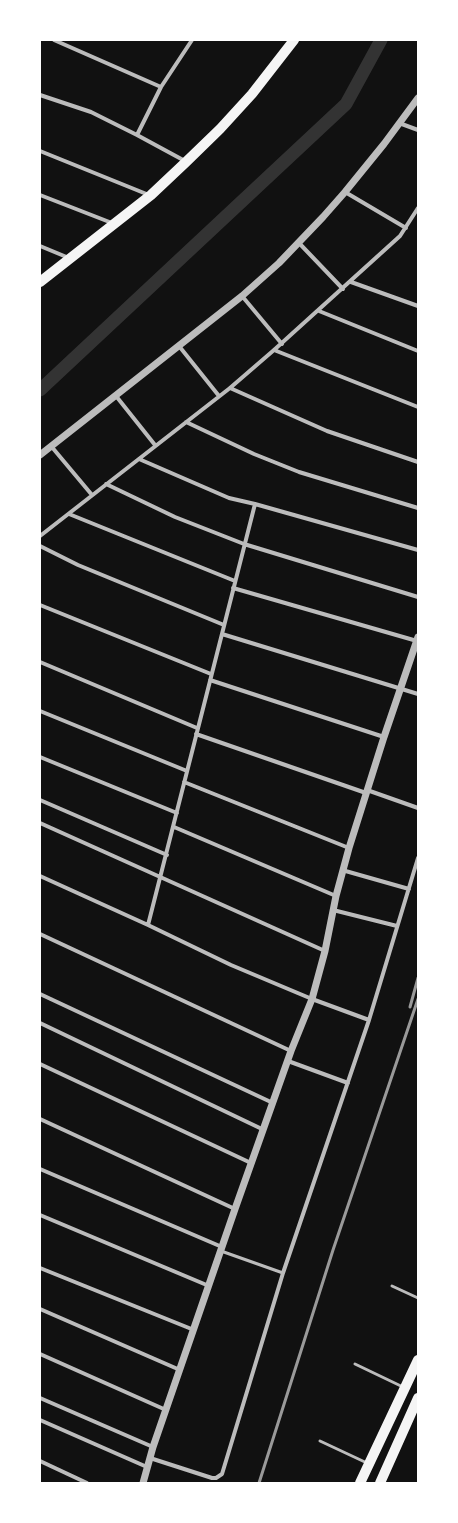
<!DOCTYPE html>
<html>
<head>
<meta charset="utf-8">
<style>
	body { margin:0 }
	#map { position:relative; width:458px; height:1523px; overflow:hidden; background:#111; font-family:Montserrat,sans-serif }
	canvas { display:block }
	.frame { position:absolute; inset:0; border:41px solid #fff; pointer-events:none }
</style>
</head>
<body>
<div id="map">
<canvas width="458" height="1523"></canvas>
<div class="frame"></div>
</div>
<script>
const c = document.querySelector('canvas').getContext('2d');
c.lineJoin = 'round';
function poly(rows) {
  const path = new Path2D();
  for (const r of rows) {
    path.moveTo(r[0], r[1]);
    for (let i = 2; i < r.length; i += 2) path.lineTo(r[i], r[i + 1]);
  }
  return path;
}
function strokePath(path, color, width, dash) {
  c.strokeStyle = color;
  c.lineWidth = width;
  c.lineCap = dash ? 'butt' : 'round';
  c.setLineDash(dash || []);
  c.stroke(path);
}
strokePath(poly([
	[40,390,346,104,381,40]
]), '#333', 13);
strokePath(poly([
	[221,1251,283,1273],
	[392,1286,418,1298],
	[355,1364,403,1387],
	[320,1441,367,1463]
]), '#bcbcbc', 3);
strokePath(poly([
	[54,40,161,87,137,135],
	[161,87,192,40],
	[40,95,91,112,137,135,185,161],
	[399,123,418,130],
	[40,151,149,195],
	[345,192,406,228],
	[40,195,112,223],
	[299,243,343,289],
	[40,246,69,258],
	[351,282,418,306],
	[242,296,282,344],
	[319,311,418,351],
	[179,346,219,396],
	[274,350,418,407],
	[230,388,327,431,418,462],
	[116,396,155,445],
	[186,422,254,454,299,472,418,508],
	[51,446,92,495],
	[139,459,229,498,255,504,418,550],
	[106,484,175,517,244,544,418,597],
	[69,514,235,581],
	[40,536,230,388,274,350,400,236,418,208],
	[40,546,78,565,224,625],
	[233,588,417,641],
	[40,605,211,674],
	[222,634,418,694],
	[40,662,197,728],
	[210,680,384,737],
	[40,711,187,771],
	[196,734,366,793],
	[40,757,177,813],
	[184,782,349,848],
	[367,790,418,808],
	[40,800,167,855],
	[40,823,325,951],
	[174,827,336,896],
	[342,870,409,889],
	[40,876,148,925,231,965,312,999,369,1020],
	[333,910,397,926],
	[148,925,255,504],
	[40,934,291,1051],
	[40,994,273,1103],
	[40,1023,264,1130],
	[288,1061,348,1083],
	[40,1064,251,1163],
	[40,1119,235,1209],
	[40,1169,222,1247],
	[40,1215,209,1286],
	[40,1268,194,1330],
	[40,1309,180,1370],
	[40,1354,166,1410],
	[40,1398,153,1447],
	[40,1420,147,1467],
	[150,1458,212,1478,216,1478,222,1474,283,1273,369,1020,418,858],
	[40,1461,87,1483]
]), '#bcbcbc', 4);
strokePath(poly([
	[40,455,242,296,279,263,323,217,345,192,384,144,418,98],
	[143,1483,153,1447,235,1209,291,1051,312,999,325,951,336,896,349,848,384,737,418,637]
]), '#bcbcbc', 7);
strokePath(poly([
	[40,282,151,195,186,162,220,129,252,94,294,40],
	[360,1483,418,1360],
	[380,1483,418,1398]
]), '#f5f5f5', 10);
strokePath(poly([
	[410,1007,418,978],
	[259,1483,333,1250,418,999]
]), '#9a9a9a', 3);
</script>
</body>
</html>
